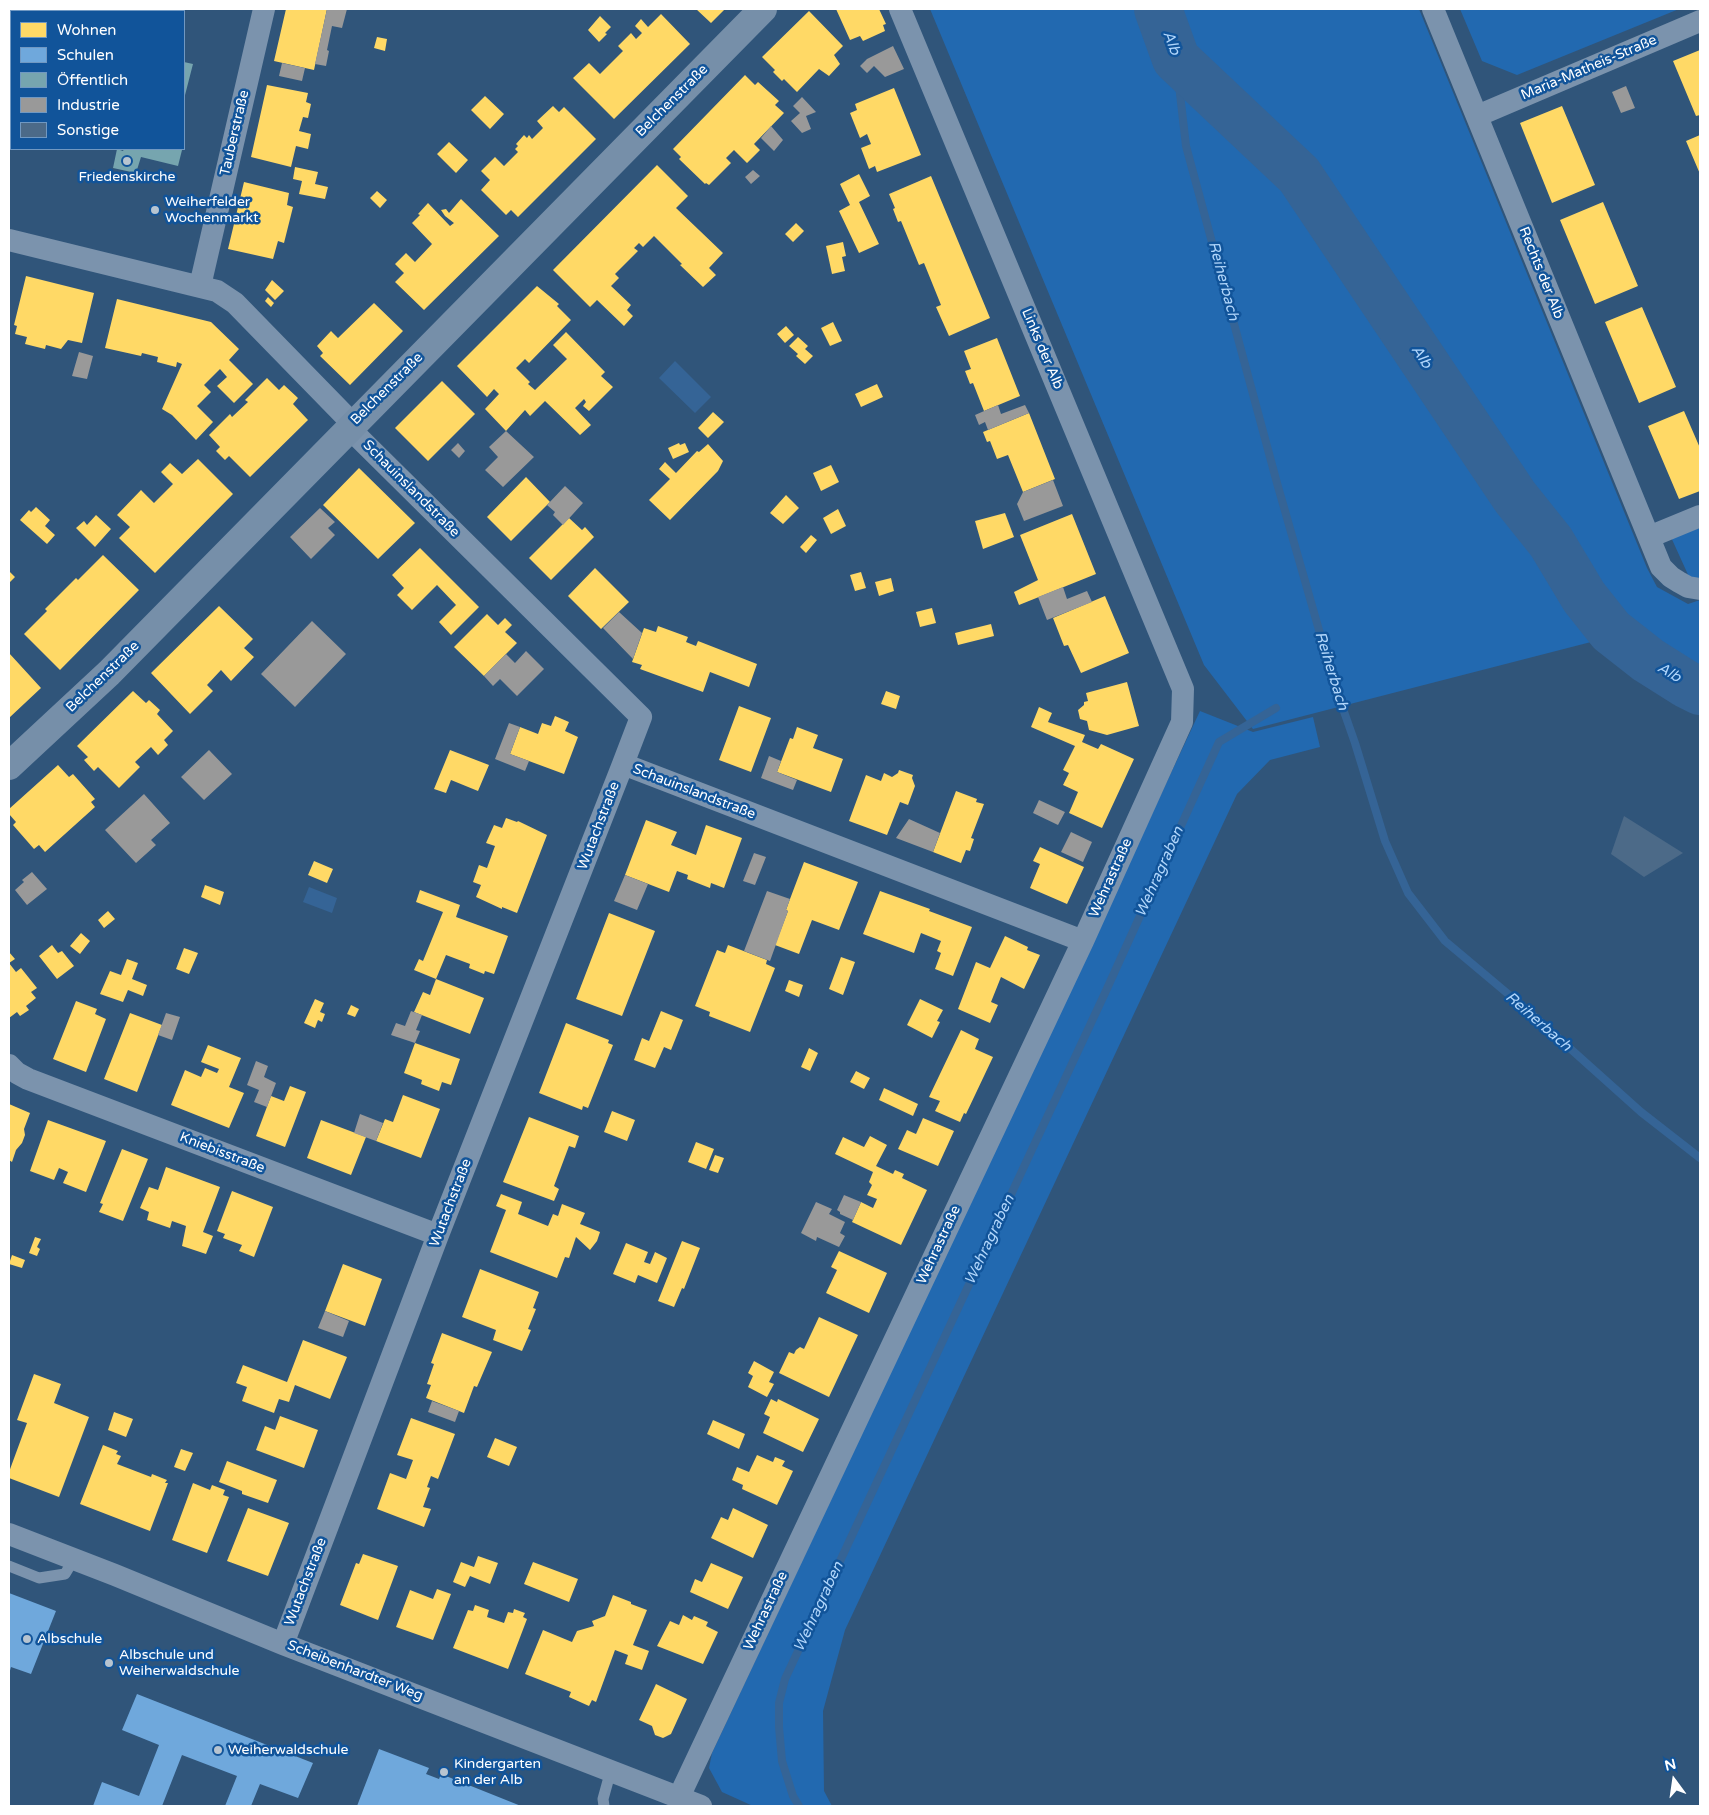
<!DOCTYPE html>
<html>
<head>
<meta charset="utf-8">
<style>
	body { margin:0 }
	#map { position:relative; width:1709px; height:1815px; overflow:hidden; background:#30557a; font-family:"Varela Round",sans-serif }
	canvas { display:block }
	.frame { position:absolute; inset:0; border:10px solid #fff; pointer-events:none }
	.legend { position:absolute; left:10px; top:10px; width:175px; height:140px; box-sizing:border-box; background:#11549a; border:1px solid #7098c2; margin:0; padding:6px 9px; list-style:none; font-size:15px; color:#fff }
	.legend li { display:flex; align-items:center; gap:10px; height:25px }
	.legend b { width:25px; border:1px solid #7098c2 }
	.north { position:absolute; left:1649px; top:1755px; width:50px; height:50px; -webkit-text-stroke:4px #11549a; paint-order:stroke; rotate:346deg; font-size:14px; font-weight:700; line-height:20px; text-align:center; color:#fff }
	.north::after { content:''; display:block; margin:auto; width:18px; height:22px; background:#fff; clip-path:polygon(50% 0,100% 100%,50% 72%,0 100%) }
</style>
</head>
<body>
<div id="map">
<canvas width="1709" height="1815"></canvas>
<div class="frame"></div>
<ul class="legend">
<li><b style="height:14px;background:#ffd966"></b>Wohnen</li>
<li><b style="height:14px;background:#6fa8dc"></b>Schulen</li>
<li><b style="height:14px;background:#76a5af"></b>Öffentlich</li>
<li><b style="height:14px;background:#999"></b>Industrie</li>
<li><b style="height:14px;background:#4c6a88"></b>Sonstige</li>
</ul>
<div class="north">N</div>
</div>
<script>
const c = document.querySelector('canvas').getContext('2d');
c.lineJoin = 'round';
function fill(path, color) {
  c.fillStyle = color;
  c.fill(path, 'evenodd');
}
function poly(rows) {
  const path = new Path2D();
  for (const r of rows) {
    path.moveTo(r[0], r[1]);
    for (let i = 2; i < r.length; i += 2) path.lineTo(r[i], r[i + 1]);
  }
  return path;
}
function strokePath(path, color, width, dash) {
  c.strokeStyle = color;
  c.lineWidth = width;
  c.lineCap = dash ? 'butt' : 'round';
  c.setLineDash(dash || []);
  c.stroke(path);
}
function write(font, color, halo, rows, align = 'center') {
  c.font = font + ' "Varela Round",sans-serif';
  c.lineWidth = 5;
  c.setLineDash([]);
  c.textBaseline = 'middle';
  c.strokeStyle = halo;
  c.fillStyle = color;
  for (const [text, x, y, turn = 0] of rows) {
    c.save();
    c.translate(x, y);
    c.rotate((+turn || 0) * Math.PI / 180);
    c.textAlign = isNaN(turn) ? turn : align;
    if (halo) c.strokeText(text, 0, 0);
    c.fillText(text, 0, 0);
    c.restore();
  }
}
fill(poly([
	[930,9,1419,9,1647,568,1657,587,1688,604,1700,600,1700,715,1591,642,1253,729,1204,665],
	[1460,9,1679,9,1517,75,1482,61],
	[1700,522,1700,580,1690,579,1670,535],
	[1200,711,1253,732,1313,717,1320,747,1270,760,1237,794,845,1630,823,1711,824,1791,832,1806,753,1806,722,1792,709,1768,712,1753]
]), '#2269b0');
fill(poly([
	[675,361,711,397,695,413,659,378],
	[309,887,337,898,332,913,303,902]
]), '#356496');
fill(poly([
	[286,9,327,9,314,70,274,61],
	[696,9,725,9,711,23],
	[836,9,879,9,886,24,883,25,885,31,863,41,860,36,850,40],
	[809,11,843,46,834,55,840,64,829,76,819,69,797,92,784,79,782,81,773,72,775,70,762,57],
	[661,14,690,44,614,119,573,78,589,63,600,74,623,51,618,46,631,33,636,39,642,33,635,26,641,19,648,27],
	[600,16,611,27,605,33,607,34,599,42,588,30],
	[377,37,387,39,385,51,374,48],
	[1700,50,1700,115,1696,116,1673,61],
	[745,75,755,85,758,82,779,101,775,105,784,113,754,144,760,150,747,163,734,150,726,158,731,163,709,185,706,183,705,184,679,159,681,157,673,149],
	[267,85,308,93,306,102,311,104,308,118,303,117,299,131,311,134,308,149,296,146,291,167,251,157],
	[894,88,921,155,877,172,875,166,869,169,861,148,871,144,867,134,860,138,850,113,857,110,855,104],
	[485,96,504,114,490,129,471,110],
	[553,106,559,112,564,107,596,139,518,217,511,210,506,215,481,190,490,180,481,171,495,157,504,166,518,152,515,149,518,146,516,144,524,135,527,138,529,135,532,139,543,128,537,121],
	[1562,106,1595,185,1552,203,1520,123],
	[1700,135,1700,174,1686,141],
	[449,142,468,160,456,173,437,154],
	[657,165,688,196,676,208,723,253,709,268,716,275,703,287,680,265,682,264,654,236,643,247,639,243,634,248,638,251,615,274,619,278,611,286,631,305,627,310,633,316,624,326,597,300,590,307,553,270],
	[295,167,318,172,315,184,328,187,325,199,299,194,302,181,293,179],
	[859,174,870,196,859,202,879,244,859,253,839,211,850,205,840,184],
	[931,176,990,318,949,336,936,307,941,305,924,263,919,265,901,221,898,222,893,209,895,208,889,194],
	[244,182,289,193,287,205,293,207,284,243,278,241,273,259,228,249],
	[377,191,387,200,380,208,370,198],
	[461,199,499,236,424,310,395,282,404,273,395,264,406,253,415,262,432,244,412,223,420,215,418,214,428,203,450,226,454,223,445,216,441,210,446,209,449,213],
	[1603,202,1638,286,1595,304,1560,220],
	[796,223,804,231,793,242,785,234],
	[843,242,846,256,842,257,845,271,832,274,826,246],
	[26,276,94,293,82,343,68,340,61,349,46,345,45,349,25,344,27,337,15,334,17,326,14,325],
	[272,280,284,291,275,300,265,290],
	[537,286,559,304,557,306,571,320,529,363,525,359,516,368,530,382,528,384,535,390,567,359,553,345,566,332,605,372,601,376,613,387,589,411,583,406,586,402,584,399,575,408,591,425,580,435,545,401,530,416,525,410,506,431,485,409,499,394,494,389,487,397,457,366],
	[268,297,274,303,271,307,265,301],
	[117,299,211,322,239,349,229,360,253,384,234,403,217,386,227,377,220,369,204,385,211,392,197,406,213,422,196,440,172,415,162,409,182,364,177,362,176,367,157,362,158,357,142,353,141,356,105,348],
	[374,303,403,331,350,385,320,356,323,353,317,346,331,331,338,338],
	[1642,307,1676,387,1639,403,1605,322],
	[833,322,842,341,830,346,821,328],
	[786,326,794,335,785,343,777,334],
	[798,337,808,346,805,349,813,356,805,364,796,356,798,354,789,346],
	[997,338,1020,396,984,411,973,383,970,384,965,371,971,369,964,351],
	[267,378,279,390,284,385,298,398,293,404,308,420,250,477,229,456,225,460,216,451,220,447,209,435,230,414,232,417,248,402,245,400],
	[442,381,475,414,428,461,395,428],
	[877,384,883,397,861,407,855,394],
	[1684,411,1700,448,1700,491,1679,499,1648,426],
	[713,412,724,422,708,438,698,428],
	[1029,413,1055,479,1023,492,1008,455,997,459,990,441,987,442,983,432],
	[679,443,680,445,685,443,689,452,673,459,668,448],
	[708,444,723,461,718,471,670,520,649,500,670,479,659,469,665,462,676,473,697,451,699,452],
	[198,459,233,494,155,573,119,538,130,527,117,515,141,490,154,503,173,484,161,472,170,463,182,474],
	[831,465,839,482,821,491,813,473],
	[359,468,415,523,378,559,323,505],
	[526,477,550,502,511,541,487,517],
	[786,495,799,508,783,524,770,513],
	[36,507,50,520,45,526,55,535,47,544,20,520,29,510,31,512],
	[838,509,846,526,831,534,823,518],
	[1005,513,1014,537,983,549,975,521],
	[1072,514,1096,574,1019,605,1014,592,1038,580,1020,535],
	[96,515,111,529,95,547,76,528,84,521,87,525],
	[569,518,582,530,585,527,594,537,551,580,529,558],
	[811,535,817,540,806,553,800,547],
	[420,548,479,607,451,635,439,622,456,605,437,585,412,610,397,595,404,588,392,575],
	[103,555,139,590,60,670,24,634,47,611,45,609,76,578,78,580],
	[595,568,629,602,601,629,568,596],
	[9,571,15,577,9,583],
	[861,572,866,588,855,591,850,575],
	[891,578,894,591,879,596,875,582],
	[1105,596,1129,653,1081,673,1068,645,1064,646,1053,618],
	[219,606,253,639,244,648,254,657,231,681,221,670,207,685,213,691,190,714,151,673],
	[932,608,936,623,920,627,916,612],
	[487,614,498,625,505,618,512,625,505,632,517,643,484,676,454,647],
	[991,624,994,636,958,645,955,633],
	[658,626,688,637,686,642,696,646,698,641,757,664,749,687,710,672,703,692,640,669,642,665,632,662,644,628,656,632],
	[9,653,41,688,9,718],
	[1127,682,1139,726,1107,735,1089,730,1087,721,1080,719,1078,710,1084,705,1084,702,1088,701,1086,693],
	[133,691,146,703,149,700,160,710,157,714,173,731,164,740,168,745,158,755,151,747,135,762,140,767,119,788,98,767,94,771,84,760,88,757,77,746],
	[886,691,900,696,896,709,881,704],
	[739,706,771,718,751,772,719,760],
	[1039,707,1052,713,1048,722,1085,735,1082,742,1098,749,1101,744,1134,759,1102,828,1069,813,1078,792,1063,785,1069,773,1063,770,1075,746,1031,727],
	[555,716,569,722,565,731,578,737,564,774,510,754,520,727,538,734,542,723,551,726],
	[797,727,818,735,813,748,843,759,831,792,777,772,790,738,793,739],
	[450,750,489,765,478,791,451,780,446,793,434,789],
	[58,765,69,777,73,774,95,799,91,802,95,807,45,852,39,845,34,849,13,825,16,822,9,814,9,809],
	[899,770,913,775,912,778,915,786,908,805,900,802,887,835,849,821,866,775,881,781,884,773,892,777,898,773],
	[956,791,977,799,976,802,984,804,971,838,974,839,970,851,966,850,961,863,933,852],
	[506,818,517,822,518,821,547,835,517,913,502,907,502,909,476,897,481,885,473,882,479,865,487,868,495,846,486,843,494,825,502,828],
	[646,820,677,832,671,845,696,855,706,825,742,838,724,888,711,883,710,888,687,879,688,875,677,871,669,892,625,875],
	[1040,847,1084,867,1067,904,1030,888,1040,864,1033,861],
	[314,861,333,869,327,883,308,875],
	[804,862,858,882,839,930,812,920,799,954,775,945,788,911,786,910,790,899],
	[205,885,224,892,220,905,201,897],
	[420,890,460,905,456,917,508,936,494,974,485,971,484,974,469,968,470,964,446,955,436,979,414,970,419,959,423,961,443,912,416,902],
	[880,891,930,909,929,911,972,927,953,976,935,969,941,953,937,951,941,941,921,933,914,953,863,934],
	[108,911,115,919,104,928,98,920],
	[609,913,655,931,622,1016,576,999],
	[81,933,90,941,80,954,70,946],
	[1005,936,1028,947,1027,950,1040,955,1024,989,1001,977,991,1002,998,1005,990,1023,958,1009,976,962,990,968],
	[52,945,58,953,62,951,74,966,57,979,39,956],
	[728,945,767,960,766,964,775,968,750,1032,709,1016,710,1012,695,1006,717,950,725,953],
	[184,948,198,953,189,974,176,969],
	[9,952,15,959,9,963,16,972,21,968,37,988,31,992,36,998,26,1006,29,1010,20,1016,17,1012,9,1018],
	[841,957,855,962,843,995,829,989],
	[127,959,138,963,132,979,147,985,143,996,128,990,123,1002,100,994,110,971,121,975],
	[436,979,484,998,470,1034,414,1012,423,992,430,995],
	[789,980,803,985,799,997,785,991],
	[315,999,324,1003,320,1012,325,1014,322,1022,318,1020,315,1028,304,1023],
	[920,999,943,1010,937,1021,940,1022,932,1038,907,1025],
	[76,1001,97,1009,95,1014,106,1019,86,1072,53,1059],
	[351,1005,359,1009,355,1017,347,1014],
	[661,1011,683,1020,671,1050,664,1047,655,1068,634,1060,642,1038,649,1041],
	[130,1013,162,1025,137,1092,104,1079],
	[566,1023,609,1040,608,1043,613,1045,588,1108,583,1106,582,1110,539,1093],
	[961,1030,979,1039,975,1049,993,1057,966,1114,964,1113,960,1122,935,1111,940,1101,929,1097],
	[415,1043,460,1059,451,1085,442,1082,439,1091,421,1084,422,1080,404,1073],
	[208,1045,241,1058,229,1087,244,1093,229,1128,171,1105,185,1070,201,1077,205,1068,217,1073,219,1069,201,1062],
	[809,1048,818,1053,810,1071,801,1067],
	[856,1071,870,1078,864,1089,850,1082],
	[290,1086,306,1092,285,1147,256,1136,271,1096,284,1101],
	[884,1088,918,1104,913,1116,879,1100],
	[403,1095,440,1109,421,1158,376,1141,385,1119,393,1122],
	[9,1104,30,1113,24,1129,25,1135,22,1143,16,1150,12,1162,9,1160],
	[612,1111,635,1120,627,1141,604,1132],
	[529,1117,579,1136,575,1148,569,1146,554,1186,559,1189,554,1201,503,1182],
	[923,1118,954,1131,938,1166,898,1149,907,1130,916,1134],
	[48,1120,106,1141,86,1192,63,1183,68,1172,59,1168,54,1180,30,1171],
	[321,1120,366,1137,351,1175,307,1158],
	[870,1136,887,1145,876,1166,893,1174,895,1170,904,1174,902,1178,927,1190,901,1245,852,1222,861,1202,873,1208,877,1199,867,1195,872,1185,869,1182,873,1172,835,1154,843,1137,864,1147],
	[696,1142,714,1149,706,1169,688,1162],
	[122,1149,148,1159,123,1221,99,1212,103,1204,100,1203],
	[715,1155,724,1158,718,1173,709,1170],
	[166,1167,220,1187,203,1232,213,1236,206,1254,182,1246,186,1226,172,1221,170,1228,147,1220,149,1212,140,1208,149,1187,158,1190],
	[232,1191,273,1207,254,1257,239,1251,242,1245,223,1238,225,1234,217,1231],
	[501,1194,522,1202,518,1214,548,1226,553,1214,558,1216,562,1204,585,1213,580,1224,600,1232,597,1241,590,1250,576,1237,569,1258,565,1257,557,1278,490,1252,506,1210,496,1206],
	[35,1237,41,1239,37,1247,40,1249,37,1256,29,1253],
	[682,1241,700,1248,684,1289,682,1288,674,1307,658,1301],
	[626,1243,648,1252,644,1262,650,1264,655,1252,667,1258,657,1283,638,1275,635,1283,613,1274],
	[839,1251,887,1273,869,1313,826,1293,837,1270,831,1267],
	[12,1255,25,1260,22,1268,9,1264],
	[343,1264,382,1279,365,1326,325,1311],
	[480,1269,539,1292,533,1308,536,1309,528,1329,531,1330,522,1351,493,1340,496,1330,462,1317],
	[819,1317,858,1335,829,1397,779,1373,789,1352,794,1354,796,1350,800,1347,804,1349],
	[442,1333,492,1352,477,1387,474,1386,464,1413,426,1398,431,1385,427,1384,434,1364,431,1363],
	[303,1340,347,1357,330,1399,295,1385,289,1402,279,1399,274,1413,242,1401,247,1387,236,1383,243,1365,287,1382],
	[754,1361,774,1372,769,1382,774,1384,767,1397,748,1387,753,1376,748,1373],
	[34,1374,61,1384,54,1403,89,1417,59,1497,9,1478,9,1472,27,1423,17,1420],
	[771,1399,777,1402,778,1399,819,1419,803,1452,763,1433,770,1417,764,1414],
	[114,1412,133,1419,126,1437,108,1430],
	[280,1416,318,1430,304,1468,256,1450,265,1426,275,1430],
	[411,1418,455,1434,438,1479,431,1476,427,1487,430,1488,423,1507,431,1509,424,1527,377,1509,390,1473,406,1479,413,1460,397,1455],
	[713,1420,745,1434,739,1449,707,1434],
	[495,1438,517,1447,509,1466,487,1457],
	[103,1445,118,1451,116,1454,121,1456,117,1464,151,1477,152,1474,167,1480,165,1483,168,1483,150,1531,80,1504],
	[181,1449,193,1453,185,1471,174,1467],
	[757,1455,773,1462,775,1457,785,1461,782,1466,793,1471,777,1505,742,1489,743,1485,732,1480,737,1467,749,1472],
	[227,1461,277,1480,268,1503,242,1494,242,1491,219,1482],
	[193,1483,210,1490,212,1485,225,1490,223,1495,229,1497,207,1553,172,1540],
	[248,1508,289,1523,268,1576,227,1561],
	[733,1508,768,1525,753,1558,711,1538,721,1517,728,1520],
	[363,1554,398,1566,378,1620,340,1605,356,1563,359,1564],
	[478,1556,498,1563,490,1584,470,1576,465,1587,453,1582,461,1562,474,1567],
	[533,1562,578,1579,569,1602,524,1584],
	[711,1563,743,1577,728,1609,690,1592,695,1579,702,1582],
	[437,1589,451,1594,433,1640,396,1627,410,1590,433,1599],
	[613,1595,631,1602,631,1604,647,1610,633,1645,649,1651,642,1670,625,1664,628,1655,615,1650,596,1702,592,1700,589,1706,569,1697,571,1692,525,1674,543,1630,572,1642,577,1631,594,1626,592,1621,605,1616],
	[475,1605,489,1610,487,1617,504,1623,508,1612,513,1613,514,1609,525,1613,523,1617,527,1619,508,1669,453,1648,468,1610,473,1611],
	[683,1615,692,1620,694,1616,708,1622,706,1626,718,1632,703,1664,657,1646,670,1621,679,1625],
	[656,1684,687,1699,671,1734,663,1738,655,1735,652,1726,639,1720]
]), '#ffd966');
fill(poly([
	[9,1593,56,1611,31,1674,11,1667,9,1674],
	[137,1694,313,1763,298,1798,260,1784,251,1806,225,1806,237,1776,182,1755,162,1806,93,1806,102,1782,139,1796,159,1745,122,1730],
	[379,1749,429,1768,426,1774,439,1779,441,1774,521,1806,357,1806]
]), '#6fa8dc');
fill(poly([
	[184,62,193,64,184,99],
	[117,149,123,151,124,149,182,150,178,166,141,157,136,173,113,168]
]), '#76a5af');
fill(poly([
	[327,9,347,9,342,28,332,26,327,50,329,51,326,66,315,64],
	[893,46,904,69,885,77,874,66,867,73,860,66,867,59],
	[282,63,305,68,302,81,279,76],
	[1626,86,1635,108,1621,113,1612,92],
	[802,97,816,112,806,116,811,129,802,133,791,121,800,113,793,106],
	[771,126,783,140,774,151,761,138],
	[753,170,760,176,751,184,745,177],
	[79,352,93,356,87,379,72,376],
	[998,405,1001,414,1025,405,1029,413,988,430,985,422,979,425,975,415],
	[506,431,534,457,503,487,485,470,498,457,489,447],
	[458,443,465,451,459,458,451,450],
	[1053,480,1063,506,1024,521,1017,504,1023,492],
	[565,486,583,503,563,525,553,515,555,512,547,505],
	[320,508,335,522,328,528,335,535,311,559,290,537],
	[1063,587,1067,599,1087,591,1092,602,1047,620,1038,597],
	[619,612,642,633,633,659,603,628],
	[312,621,346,654,295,707,261,674],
	[526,651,544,669,517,696,500,679,493,686,484,676,506,654,515,663],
	[509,723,520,727,510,754,529,761,525,771,495,759],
	[209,750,232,774,204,800,181,777],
	[769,756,781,761,777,772,797,780,793,790,761,778],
	[144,794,170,823,151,840,156,845,136,863,105,830],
	[1039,800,1065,812,1058,825,1033,813],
	[909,819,940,833,933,852,896,838],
	[1071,832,1092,842,1083,862,1061,852],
	[754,853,766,857,755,885,743,881],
	[32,872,47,889,27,905,15,890,24,882,22,880],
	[625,875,648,884,637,910,614,901],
	[767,891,790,899,786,910,788,911,770,961,744,951],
	[411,1011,422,1015,416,1030,420,1031,415,1043,391,1035,396,1023,405,1026],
	[166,1013,180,1017,172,1040,158,1035],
	[256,1061,268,1066,264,1077,276,1083,267,1107,254,1102,259,1090,247,1085],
	[360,1114,383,1123,376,1141,354,1133],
	[844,1195,861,1202,853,1220,840,1214,840,1212,837,1210],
	[816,1202,832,1209,829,1214,845,1222,840,1233,845,1236,839,1247,817,1237,816,1241,801,1233],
	[325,1311,349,1321,343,1337,318,1328],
	[432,1401,459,1411,455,1422,428,1412]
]), '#999');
strokePath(poly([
	[1176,59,1186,146,1277,483,1335,686,1355,743,1385,841,1408,893,1445,941,1526,1009,1641,1112,1700,1158],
	[799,1806,793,1796,782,1761,779,1727,779,1703,785,1679,1105,993,1219,742,1276,708]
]), '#356496', 8);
strokePath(poly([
	[1158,9,1176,59,1299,175,1515,497,1551,542,1584,597,1611,631,1648,660,1686,684,1700,691]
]), '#356496', 48);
fill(poly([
	[1624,816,1683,853,1644,877,1611,854]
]), '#4c6a88');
strokePath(poly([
	[9,1566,39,1578,65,1574,74,1559],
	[604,1806,603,1799,611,1770]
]), '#7b93ad', 11);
strokePath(poly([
	[1433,9,1661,567,1671,577,1679,582,1688,587,1700,589],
	[1477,116,1700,21],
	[9,240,217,291,235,303,353,424],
	[200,286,264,9],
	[349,428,641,717,623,764,1083,941],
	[1649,537,1700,516],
	[9,1065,17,1073,28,1079,438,1235],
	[9,1534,115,1575,283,1644,701,1806],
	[283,1644,438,1235,623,764],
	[679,1797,1083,941,1182,722,1183,689,900,9]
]), '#7b93ad', 22);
strokePath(poly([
	[9,766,109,673,763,9]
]), '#768fa9', 28);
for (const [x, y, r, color] of [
	[127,161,5,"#b7c4d0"],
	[155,210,5,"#b7c4d0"],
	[27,1639,5,"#b7c4d0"],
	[109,1663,5,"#b7c4d0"],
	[218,1750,5,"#b7c4d0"],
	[444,1772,5,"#b7c4d0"]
]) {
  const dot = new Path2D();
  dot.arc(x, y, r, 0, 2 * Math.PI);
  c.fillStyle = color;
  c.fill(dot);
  strokePath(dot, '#11549a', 2);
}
write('14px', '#fff', '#11549a', [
	["Maria-Matheis-Straße",1589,68,-23],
	["Belchenstraße",672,101,-45],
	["Tauberstraße",235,133,-77],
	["Rechts der Alb",1541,273,68],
	["Links der Alb",1042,349,67],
	["Belchenstraße",387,389,-45],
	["Schauinslandstraße",411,489,45],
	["Belchenstraße",103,677,-44],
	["Schauinslandstraße",694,792,21],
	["Wutachstraße",599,826,-69],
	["Wehrastraße",1111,878,-66],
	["Kniebisstraße",222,1153,21],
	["Wutachstraße",451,1203,-69],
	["Wehrastraße",939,1245,-65],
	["Wutachstraße",306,1582,-69],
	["Wehrastraße",766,1611,-65],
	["Scheibenhardter Weg",355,1671,21]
]);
write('14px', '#fff', '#11549a', [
	["Friedenskirche",127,177,"center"],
	["Weiherfelder",165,202],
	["Wochenmarkt",165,218],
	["Albschule",37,1639],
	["Albschule und",119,1655],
	["Weiherwaldschule",119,1671],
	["Weiherwaldschule",228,1750],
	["Kindergarten",454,1764],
	["an der Alb",454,1780]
], 'left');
write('italic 15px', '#b1d6fb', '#11549a', [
	["Alb",1171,43,69],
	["Reiherbach",1223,281,75],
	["Alb",1421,357,56],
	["Reiherbach",1331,671,73],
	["Alb",1669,673,30],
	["Wehragraben",1160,872,-66],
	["Reiherbach",1538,1022,41],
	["Wehragraben",990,1240,-65],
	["Wehragraben",819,1607,-65]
]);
</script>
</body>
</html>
